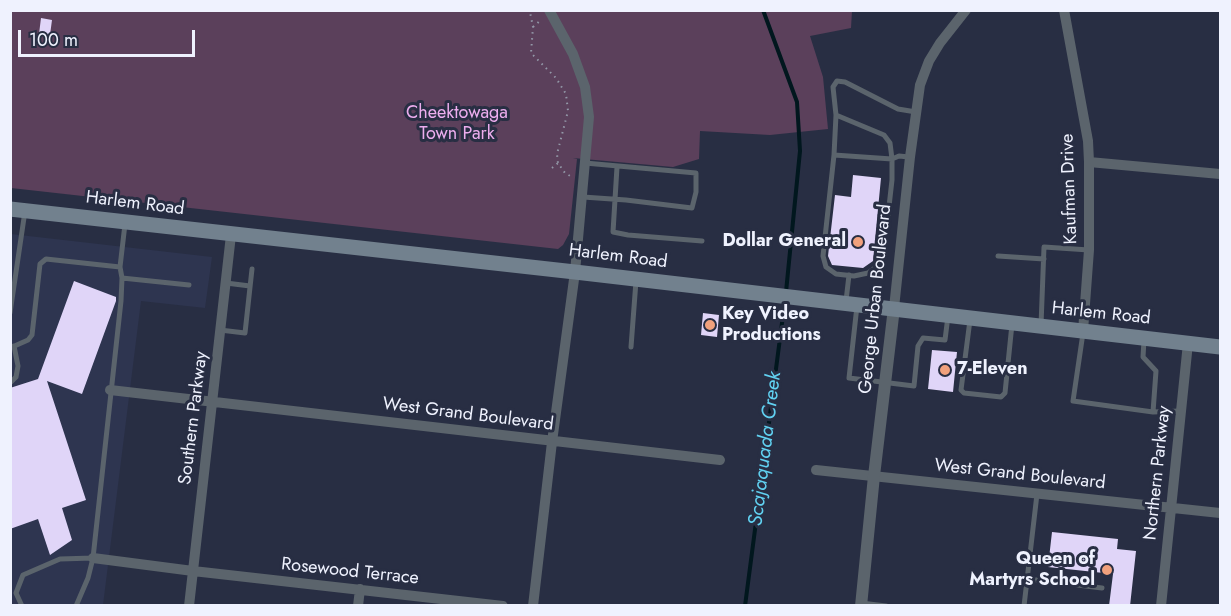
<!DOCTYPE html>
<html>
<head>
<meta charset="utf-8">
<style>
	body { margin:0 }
	#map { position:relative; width:1231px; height:616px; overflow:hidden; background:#282e43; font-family:Jost,sans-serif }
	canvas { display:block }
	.frame { position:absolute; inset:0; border:12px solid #eff2fe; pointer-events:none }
	.scale { position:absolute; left:18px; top:30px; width:177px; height:27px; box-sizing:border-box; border:3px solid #eff2fe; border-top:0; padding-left:8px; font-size:18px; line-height:21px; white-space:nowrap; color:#eff2fe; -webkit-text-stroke:4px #282e43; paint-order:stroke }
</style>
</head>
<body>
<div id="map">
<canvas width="1231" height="616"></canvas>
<div class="frame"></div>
<div class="scale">100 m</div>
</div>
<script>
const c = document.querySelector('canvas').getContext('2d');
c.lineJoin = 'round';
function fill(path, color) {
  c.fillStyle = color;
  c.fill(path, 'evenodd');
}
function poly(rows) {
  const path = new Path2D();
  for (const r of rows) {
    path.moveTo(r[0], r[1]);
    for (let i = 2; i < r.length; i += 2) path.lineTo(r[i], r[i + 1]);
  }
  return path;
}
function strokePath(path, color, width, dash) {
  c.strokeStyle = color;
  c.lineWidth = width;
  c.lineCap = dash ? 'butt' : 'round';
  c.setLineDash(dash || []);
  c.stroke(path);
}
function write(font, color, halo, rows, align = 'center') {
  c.font = font + ' Jost,sans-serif';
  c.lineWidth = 6;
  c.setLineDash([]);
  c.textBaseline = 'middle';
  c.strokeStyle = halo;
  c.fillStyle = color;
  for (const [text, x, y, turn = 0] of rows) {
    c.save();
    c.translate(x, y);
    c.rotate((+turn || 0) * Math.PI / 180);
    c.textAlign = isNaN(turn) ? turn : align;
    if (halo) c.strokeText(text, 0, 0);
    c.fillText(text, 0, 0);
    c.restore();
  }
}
fill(poly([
	[11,234,212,257,205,308,141,301,103,605,11,606]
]), '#2e3550');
fill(poly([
	[11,11,852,11,851,28,810,36,823,77,828,129,770,135,700,131,699,159,673,167,573,158,577,159,569,234,563,245,558,249,11,188]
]), '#5b405b');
strokePath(poly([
	[763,10,797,102,800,151,786,292],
	[745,606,785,300]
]), '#01171e', 4);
fill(poly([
	[41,18,52,20,50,35,39,34],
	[853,175,881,178,873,261,863,268,832,265,828,256,835,195,851,197],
	[74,281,116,297,116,301,82,394,47,381,86,500,62,508,72,540,50,555,38,519,10,529,10,388,38,379],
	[703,313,719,315,717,337,701,335],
	[932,350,957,352,953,392,928,389],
	[1052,532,1118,539,1117,549,1136,551,1130,606,1109,606,1113,574,1048,567]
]), '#e0d5f8');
strokePath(poly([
	[527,10,530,12,533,27,531,53,556,78,566,94,568,111,557,154,558,163,565,173,572,177],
	[533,27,541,20],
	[552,168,558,163]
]), '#9398a8', 2, [1.5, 4.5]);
strokePath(poly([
	[836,115,884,135,890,143,892,159,892,180,884,251,879,265,868,273,854,276,836,274,826,267,823,256,834,155,836,115,833,87,837,81,845,82,898,109,916,112],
	[834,155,892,159,899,156,909,157],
	[617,167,613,232,628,235,702,241],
	[583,197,626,200,692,208,696,192,696,173,585,163],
	[998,256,1044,259],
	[122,278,189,285],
	[226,283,250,286],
	[846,301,849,275],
	[857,306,849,378,914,386,918,346,923,338,945,340,948,316],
	[10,313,25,211],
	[970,320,961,390,964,393,1001,397,1005,393,1012,324],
	[1041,325,1044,247,1089,250],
	[220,330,245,333,252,269],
	[1083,333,1073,401,1153,412,1180,411],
	[1144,340,1143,357,1156,371,1153,412],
	[631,347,636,281],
	[10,348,28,340,32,335,40,264,46,259,120,267],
	[11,382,16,377,18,366,14,346],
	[1028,579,1102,588],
	[861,603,886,606],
	[22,606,16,593,23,575,60,559,93,558],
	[76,606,88,578,93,558,121,301,122,278,120,267,125,224],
	[1024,606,1037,494]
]), '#5b646c', 5);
strokePath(poly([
	[1064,10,1088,141,1089,162,1089,250,1083,331],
	[1089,162,1220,174],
	[894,308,910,157,920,85,929,61,940,43,966,10],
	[110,390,720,460],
	[816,470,1220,513],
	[93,558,193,571,503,606],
	[189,606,231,235],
	[358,606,360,589],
	[533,606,552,442,575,272,589,117,585,87,573,54,549,10],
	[1161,606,1188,343]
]), '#5b646c', 10);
strokePath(poly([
	[861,606,874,476,894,308]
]), '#5b646c', 12);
strokePath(poly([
	[10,209,575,272,1220,347]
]), '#72818e', 15);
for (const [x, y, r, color] of [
	[858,242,6,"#f1a17d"],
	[710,325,6,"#f1a17d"],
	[945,370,6,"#f1a17d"],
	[1107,570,6,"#f1a17d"]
]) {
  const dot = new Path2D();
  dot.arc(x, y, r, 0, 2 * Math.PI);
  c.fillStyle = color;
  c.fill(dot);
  strokePath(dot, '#282e43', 2);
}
write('18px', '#ecadee', '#282e43', [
	["Cheektowaga",457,114],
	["Town Park",457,135]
]);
write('18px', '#eff2fe', '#282e43', [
	["Kaufman Drive",1070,189,-92],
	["Harlem Road",135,204,7],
	["Harlem Road",618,257,7],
	["George Urban Boulevard",876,299,-84],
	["Harlem Road",1101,314,6],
	["West Grand Boulevard",468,415,7],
	["Southern Parkway",194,418,-83],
	["Northern Parkway",1158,473,-84],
	["West Grand Boulevard",1020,475,6],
	["Rosewood Terrace",350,572,6]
]);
write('bold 18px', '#eff2fe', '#282e43', [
	["Dollar General",846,242],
	["Key Video",722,315,"left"],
	["Productions",722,336,"left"],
	["7-Eleven",957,370,"left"],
	["Queen of",1095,560],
	["Martyrs School",1095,581]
], 'right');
write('italic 20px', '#61d1f1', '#282e43', [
	["Scajaquada Creek",766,449,-83]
]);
</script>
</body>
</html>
